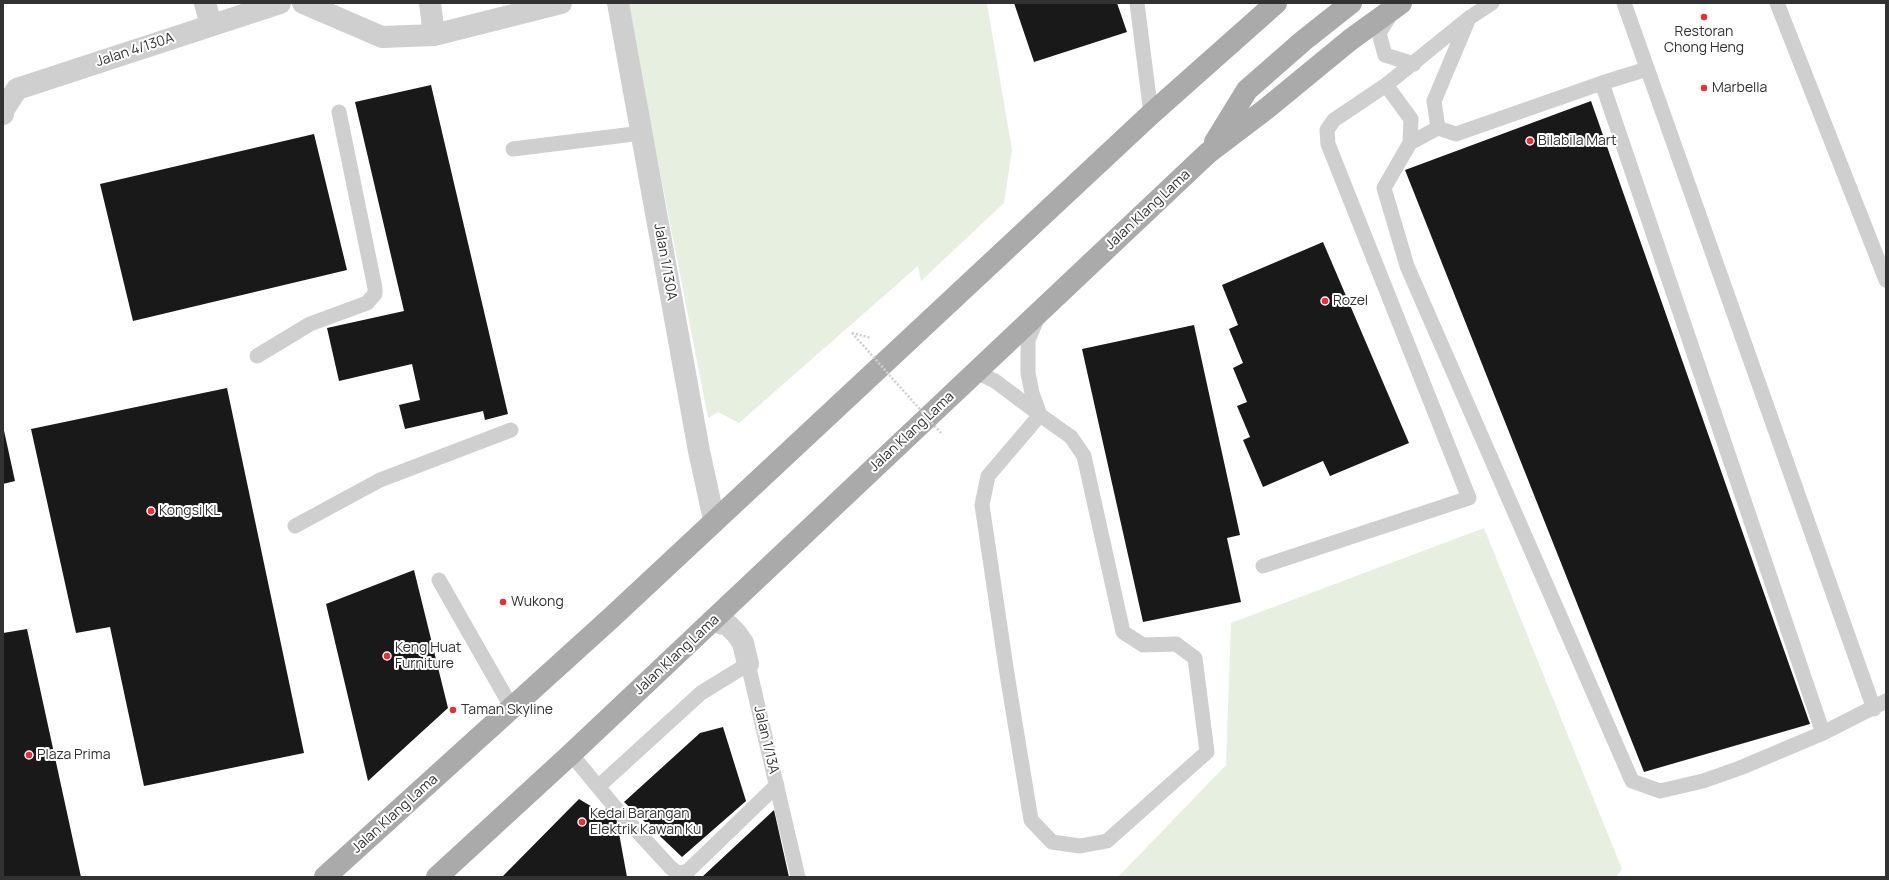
<!DOCTYPE html>
<html>
<head>
<meta charset="utf-8">
<style>
	body { margin:0 }
	#map { position:relative; width:1889px; height:880px; overflow:hidden; background:#fff; font-family:Manrope,sans-serif }
	canvas { display:block }
	.frame { position:absolute; inset:0; border:4px solid #323232; pointer-events:none }
</style>
</head>
<body>
<div id="map">
<canvas width="1889" height="880"></canvas>
<div class="frame"></div>
</div>
<script>
const c = document.querySelector('canvas').getContext('2d');
c.lineJoin = 'round';
function fill(path, color) {
  c.fillStyle = color;
  c.fill(path, 'evenodd');
}
function poly(rows) {
  const path = new Path2D();
  for (const r of rows) {
    path.moveTo(r[0], r[1]);
    for (let i = 2; i < r.length; i += 2) path.lineTo(r[i], r[i + 1]);
  }
  return path;
}
function strokePath(path, color, width, dash) {
  c.strokeStyle = color;
  c.lineWidth = width;
  c.lineCap = dash ? 'butt' : 'round';
  c.setLineDash(dash || []);
  c.stroke(path);
}
function write(font, color, halo, rows, align = 'center') {
  c.font = font + ' Manrope,sans-serif';
  c.lineWidth = 4;
  c.setLineDash([]);
  c.textBaseline = 'middle';
  c.strokeStyle = halo;
  c.fillStyle = color;
  for (const [text, x, y, turn = 0] of rows) {
    c.save();
    c.translate(x, y);
    c.rotate((+turn || 0) * Math.PI / 180);
    c.textAlign = isNaN(turn) ? turn : align;
    if (halo) c.strokeText(text, 0, 0);
    c.fillText(text, 0, 0);
    c.restore();
  }
}
fill(poly([
	[627,3,987,3,1012,150,1004,203,921,281,918,266,739,423,718,412,708,418],
	[1484,528,1622,869,1616,877,1118,877,1226,765,1231,623]
]), '#e7f0e0');
fill(poly([
	[1014,3,1117,3,1127,32,1034,62],
	[431,85,508,414,485,420,483,411,405,429,399,405,420,400,412,364,339,381,327,328,404,311,355,102],
	[1591,101,1810,724,1644,772,1405,170],
	[314,134,347,270,133,321,100,184],
	[1323,242,1409,443,1330,476,1323,461,1263,487,1243,440,1250,437,1237,406,1247,402,1233,368,1243,363,1229,329,1238,325,1222,285],
	[1194,325,1240,535,1227,538,1241,602,1143,622,1082,349],
	[227,388,304,753,144,786,110,627,76,633,31,429],
	[3,426,15,481,3,484],
	[414,570,448,708,368,781,326,604],
	[27,629,81,877,3,877,3,633],
	[723,727,746,801,682,857,624,802,700,733],
	[579,799,599,811,614,806,627,877,502,877],
	[774,810,789,877,702,877]
]), '#191919');
strokePath(poly([
	[852,333,871,338]
]), '#cfcfcf', 2.5, [2, 2]);
strokePath(poly([
	[1137,3,1151,114],
	[1624,3,1874,709],
	[1777,3,1886,280],
	[1391,14,1379,33,1385,55,1414,64],
	[1469,18,1434,101,1438,128,1456,134,1602,83,1823,733,1886,701],
	[1602,83,1647,69],
	[1386,85,1411,119,1410,143,1384,188,1407,266,1632,781,1660,791,1703,781,1740,768,1823,733],
	[1410,143,1438,128],
	[513,149,642,133],
	[1038,317,1028,340,1028,373,1032,393,1040,415],
	[257,356,310,324,367,303,375,294,375,288,339,112],
	[971,377,976,372,995,381,1039,414],
	[1040,415,1071,437,1084,456,1123,632,1143,645,1176,644,1195,658,1207,752,1107,841,1080,846,1052,842,1031,820,1007,674,982,505,988,476,1040,415],
	[295,526,380,480,511,430],
	[1263,566,1469,498,1328,144,1327,130,1334,120,1386,85,1469,18,1492,3],
	[439,580,512,708],
	[571,754,614,806,670,867,676,872,683,873,689,870,777,785],
	[599,786,701,693,748,664,798,877]
]), '#cfcfcf', 15);
strokePath(poly([
	[205,3,211,25],
	[303,3,382,37,434,35,561,3],
	[430,3,434,35],
	[618,3,699,451,714,520],
	[3,114,4,109,17,89,280,3],
	[712,621,728,625,736,633,743,643,748,664]
]), '#cfcfcf', 22);
strokePath(poly([
	[1215,142,1247,90,1303,41,1351,3],
	[325,877,611,618,1151,114,1276,3],
	[437,877,571,754,1208,153,1266,109,1350,40,1401,3]
]), '#aaa', 22);
strokePath(poly([
	[852,333,941,433]
]), '#cfcfcf', 2.5, [2, 2]);
for (const [x, y, r, color] of [
	[1704,17,4,"#f32a2e"],
	[1704,88,4,"#f32a2e"],
	[1530,141,4,"#f32a2e"],
	[1325,301,4,"#f32a2e"],
	[151,511,4,"#f32a2e"],
	[503,602,4,"#f32a2e"],
	[387,656,4,"#f32a2e"],
	[453,710,4,"#f32a2e"],
	[29,755,4,"#f32a2e"],
	[582,822,4,"#f32a2e"]
]) {
  const dot = new Path2D();
  dot.arc(x, y, r, 0, 2 * Math.PI);
  c.fillStyle = color;
  c.fill(dot);
  strokePath(dot, '#fff', 1.5);
}
write('14px', '#323232', '#fff', [
	["Restoran",1704,32,"center"],
	["Chong Heng",1704,48,"center"],
	["Marbella",1712,88],
	["Bilabila Mart",1538,141],
	["Rozel",1333,301],
	["Kongsi KL",159,511],
	["Wukong",511,602],
	["Keng Huat",395,648],
	["Furniture",395,664],
	["Taman Skyline",461,710],
	["Plaza Prima",37,755],
	["Kedai Barangan",590,814],
	["Elektrik Kawan Ku",590,830]
], 'left');
write('14px', '#323232', '#fff', [
	["Jalan 4/130A",135,50,-18],
	["Jalan Klang Lama",1148,210,-43],
	["Jalan 1/130A",665,262,80],
	["Jalan Klang Lama",912,432,-43],
	["Jalan Klang Lama",677,655,-43],
	["Jalan 1/13A",766,740,77],
	["Jalan Klang Lama",395,814,-42]
]);
</script>
</body>
</html>
